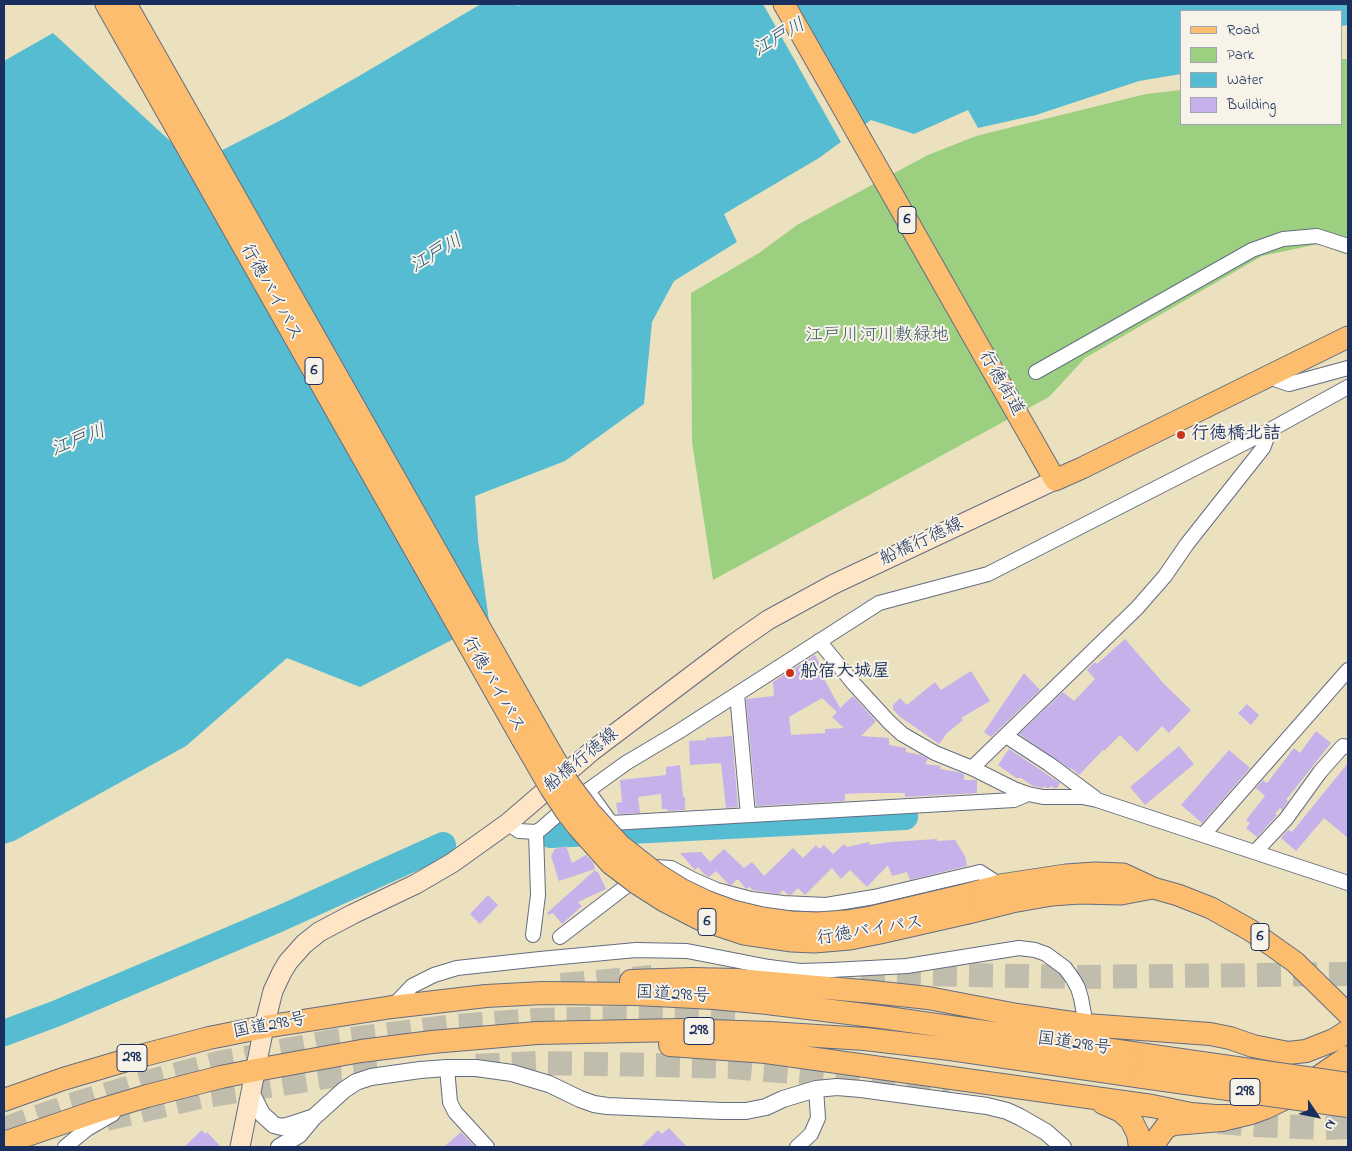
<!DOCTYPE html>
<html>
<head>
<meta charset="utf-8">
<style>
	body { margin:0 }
	#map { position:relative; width:1352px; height:1151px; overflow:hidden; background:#ebe1bf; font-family:"Indie Flower",sans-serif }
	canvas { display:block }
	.frame { position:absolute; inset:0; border:5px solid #1b2f5e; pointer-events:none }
	.legend { position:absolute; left:1180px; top:10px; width:162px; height:115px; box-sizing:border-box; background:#f7f3e8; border:1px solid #9fa5b1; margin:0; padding:6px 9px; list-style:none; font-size:15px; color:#1b2f5e }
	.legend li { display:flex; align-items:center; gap:10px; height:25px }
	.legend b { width:25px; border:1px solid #9fa5b1 }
	.north { position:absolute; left:1292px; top:1091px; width:50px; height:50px; -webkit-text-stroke:4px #f7f3e8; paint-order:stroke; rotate:124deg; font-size:14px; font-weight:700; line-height:20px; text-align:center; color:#1b2f5e }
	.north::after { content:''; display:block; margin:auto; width:18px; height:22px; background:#1b2f5e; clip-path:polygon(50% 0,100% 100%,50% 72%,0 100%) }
</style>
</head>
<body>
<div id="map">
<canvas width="1352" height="1151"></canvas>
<div class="frame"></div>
<ul class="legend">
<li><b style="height:6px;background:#fcbd6f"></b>Road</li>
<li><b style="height:14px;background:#9cd080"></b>Park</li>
<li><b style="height:14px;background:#55bcd2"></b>Water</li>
<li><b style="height:14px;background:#c6b1ea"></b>Building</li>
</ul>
<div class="north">N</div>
</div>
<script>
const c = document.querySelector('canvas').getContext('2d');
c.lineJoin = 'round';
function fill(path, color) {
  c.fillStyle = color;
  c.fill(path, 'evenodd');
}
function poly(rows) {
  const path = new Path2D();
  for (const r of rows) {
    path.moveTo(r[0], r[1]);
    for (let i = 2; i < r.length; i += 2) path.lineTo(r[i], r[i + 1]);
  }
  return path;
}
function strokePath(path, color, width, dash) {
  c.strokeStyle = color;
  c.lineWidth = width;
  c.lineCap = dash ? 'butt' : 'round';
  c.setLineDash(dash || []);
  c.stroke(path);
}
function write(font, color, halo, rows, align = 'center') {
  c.font = font + ' "Indie Flower","Klee One",sans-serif';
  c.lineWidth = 4;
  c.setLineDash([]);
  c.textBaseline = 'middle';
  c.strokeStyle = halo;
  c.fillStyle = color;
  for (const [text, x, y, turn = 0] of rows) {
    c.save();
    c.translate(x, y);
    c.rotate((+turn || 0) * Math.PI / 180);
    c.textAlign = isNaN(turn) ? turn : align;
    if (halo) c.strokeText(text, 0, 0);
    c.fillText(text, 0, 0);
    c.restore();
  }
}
fill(poly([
	[1341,59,1348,59,1348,255,1318,244,1262,256,1085,358,1049,397,713,580,692,442,691,293,759,253,797,225,928,155,976,136,1146,94,1181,90,1181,124,1341,124]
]), '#9cd080');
fill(poly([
	[481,4,517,4,518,6,522,4,1348,4,1348,25,1341,26,1341,11,1181,11,1181,74,1139,81,1036,115,978,128,968,110,914,134,871,120,819,158,724,214,737,242,674,281,652,322,644,404,565,461,475,496,478,540,489,621,360,687,287,658,186,746,14,841,4,844,4,61,53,33,195,164,285,118,359,76]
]), '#55bcd2');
fill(poly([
	[763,4,794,4,865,128,842,144]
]), '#ebe1bf');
strokePath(poly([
	[551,835,905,817],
	[4,1033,55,1014,279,919,443,845]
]), '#55bcd2', 26);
fill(poly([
	[1125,639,1164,684,1191,710,1169,733,1162,726,1137,752,1120,735,1104,751,1103,750,1079,775,1071,768,1070,769,1019,734,1063,692,1074,701,1095,679,1087,670,1095,662,1097,664],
	[815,655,822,668,819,670,840,708,853,696,876,721,861,736,889,738,889,745,906,748,906,752,921,755,928,759,925,764,941,766,940,769,958,772,964,774,964,780,977,780,977,793,905,797,905,793,864,793,845,794,845,801,756,806,746,699,774,696,773,682],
	[822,698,837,712,832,717,844,728,825,729,825,733,791,735,789,717],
	[971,671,990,701,961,718,963,720,947,733,939,744,899,716,893,709,893,705,900,698,907,705,935,682,941,690],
	[1024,673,1040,690,991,737,984,732],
	[1247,704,1259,715,1251,725,1238,713],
	[1316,731,1331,743,1286,800,1288,801,1282,810,1280,808,1275,814,1277,815,1257,837,1246,828,1250,823,1246,820,1265,796,1256,788,1263,780,1267,783,1294,748,1300,753],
	[732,736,738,807,726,808,721,763,690,765,689,741,706,740,706,738],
	[1179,746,1194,764,1145,805,1130,787],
	[1006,747,1060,783,1057,788,1054,788,1051,786,1049,788,1046,788,1044,786,1043,788,1033,786,1021,778,1016,778,998,765,1009,749],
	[1229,750,1250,768,1202,823,1181,805],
	[1348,763,1348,838,1324,818,1296,851,1281,838,1288,830,1292,832],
	[680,765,683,797,685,797,685,810,668,811,667,809,662,809,661,794,638,797,640,813,618,814,616,803,622,802,620,780,666,775,666,767],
	[937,839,937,841,955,840,965,856,967,866,910,880,907,872,892,876,888,865,867,887,850,870,841,879,832,868,805,895,798,888,791,895,787,894,783,890,779,894,753,890,749,887,746,889,738,879,731,885,728,884,716,871,709,877,705,875,698,867,695,870,680,853,701,852,710,862,724,849,744,868,752,862,764,876,793,848,803,858,816,845,819,849,824,845,833,854,844,844,847,847,869,842,870,845,890,842],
	[566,846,572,863,586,855,593,862,595,869,559,881,551,856,555,849],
	[595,870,596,872,598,872,606,889,578,902,582,906,562,924,553,913,548,915,547,913],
	[488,895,498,905,480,924,470,914],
	[669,1128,687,1147,641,1147,658,1130,662,1134],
	[202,1130,205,1134,207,1132,221,1147,184,1147],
	[461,1132,475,1147,444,1147]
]), '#c6b1ea');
strokePath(poly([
	[861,973,1078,977,1348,974],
	[561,985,652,977],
	[476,1066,537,1063,659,1065,731,1067,817,1074,949,1088],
	[106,1119,200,1097,338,1075,388,1071],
	[1218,1122,1256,1125,1324,1128,1348,1127],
	[4,1129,71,1105,144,1083,218,1063,334,1041,455,1026,537,1020,622,1018,702,1019,737,1021]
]), '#c1bdac', 24, [24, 12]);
const minor = poly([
	[1036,372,1252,250,1283,239,1317,236,1348,246],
	[1272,375,1277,380,1289,384,1348,368],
	[819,641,854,684,889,722,902,734,935,753,972,768,1014,789,1028,794,1043,797,1082,797,1097,800,1348,883],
	[737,694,748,815],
	[1006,736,1049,764,1095,798],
	[972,768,1137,608,1165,576,1187,544,1263,448,1270,430],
	[588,791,611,823,1014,800,1028,794],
	[508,823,519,831,536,832,541,829,572,802,626,763,678,732,879,603,988,574,1270,430,1348,387],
	[1203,835,1348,670],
	[1255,852,1286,819,1320,772,1343,746,1348,747],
	[533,935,538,895,536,832],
	[560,937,642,874,655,867,671,868,694,880,717,890,751,899,783,903,826,905,874,897,980,872,1000,885],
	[393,1006,412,986,434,975,457,968,540,959,636,950,687,951,769,967,800,971,832,970,907,966,1019,948,1035,950,1046,954,1065,968,1073,979,1078,988,1081,998,1086,1025],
	[447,1068,450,1102,455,1112,487,1147],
	[65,1147,87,1129,113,1114],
	[797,1147,811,1134,818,1118,816,1089]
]);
const tertiary = poly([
	[251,1092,262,1114,274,1125,282,1127,290,1125,314,1117],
	[279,1147,299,1135,314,1117,344,1090,356,1082,371,1077,420,1070,447,1068,476,1068,512,1073,549,1084,580,1099,594,1104,607,1106,722,1111,746,1111,766,1107,783,1099,816,1089,837,1087,861,1089,987,1106,1007,1111,1020,1117,1046,1132,1063,1147]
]);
const secondary = poly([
	[240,1147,264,1027,273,991,282,972,288,962,304,944,319,932,353,914,416,884,452,863,508,823,592,751,735,643,768,620,834,584,1055,480]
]);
const primary = poly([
	[106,4,522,739],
	[126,4,538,730],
	[784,4,1055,480,1082,468,1348,337],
	[964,895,1000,885,1066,875,1095,873,1123,874,1153,888,1178,895,1211,908,1250,930,1295,962,1348,1014],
	[968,913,1012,902,1052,895,1080,893,1121,894,1153,888]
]);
const trunk = poly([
	[631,981,692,979,738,980,873,992,928,998,1017,1015,1086,1025,1210,1034,1230,1038,1253,1046,1288,1053,1306,1051,1334,1040,1348,1031],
	[670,1045,766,1052,1152,1106,1191,1114,1215,1116,1237,1116],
	[4,1100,63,1079,144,1055,209,1038,264,1027,392,1007,486,996,543,993,636,994,714,998,767,1003,881,1017,1146,1055],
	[1103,1103,1121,1111,1131,1120,1138,1134,1140,1147],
	[4,1143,97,1111,147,1096,221,1077,256,1070,361,1051,432,1042,537,1033,680,1030,770,1033,865,1039,950,1049,1143,1077],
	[1152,1147,1160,1135,1166,1127,1174,1124,1222,1120,1251,1113,1265,1108,1292,1095,1348,1057]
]);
strokePath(minor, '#646d80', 16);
strokePath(tertiary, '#646d80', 18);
strokePath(secondary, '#646d80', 21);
strokePath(primary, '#646d80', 23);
strokePath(trunk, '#646d80', 24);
strokePath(minor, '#fff', 14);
strokePath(tertiary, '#fff', 16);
strokePath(secondary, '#fee5c5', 19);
strokePath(primary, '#fcbd6f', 21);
strokePath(trunk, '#fcbd6f', 22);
const primaryBridge = poly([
	[538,730,569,784,590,812,620,845,657,874,681,889,706,901,733,911,762,918,791,922,817,923,846,921,871,917,964,895],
	[522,739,551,789,567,813,578,827,611,864,636,883,664,901,699,919,744,934,792,941,814,942,850,939,880,933,968,913]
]);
const trunkBridge = poly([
	[1146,1055,1348,1084],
	[1143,1077,1348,1106]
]);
strokePath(primaryBridge, '#646d80', 23, []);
strokePath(trunkBridge, '#646d80', 24, []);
strokePath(primaryBridge, '#fcbd6f', 21);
strokePath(trunkBridge, '#fcbd6f', 22);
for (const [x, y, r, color] of [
	[1181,435,5,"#c8321e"],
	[790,673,5,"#c8321e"]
]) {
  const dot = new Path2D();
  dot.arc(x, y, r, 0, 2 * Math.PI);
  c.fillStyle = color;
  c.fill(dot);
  strokePath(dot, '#f7f3e8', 2);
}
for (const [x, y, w] of [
	[907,220,18],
	[314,371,18],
	[707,922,18],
	[1260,937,18],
	[699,1031,30],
	[132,1058,30],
	[1245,1092,30]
]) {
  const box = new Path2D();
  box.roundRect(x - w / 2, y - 13.5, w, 27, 4);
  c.fillStyle = '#f7f3e8';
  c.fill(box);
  strokePath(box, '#1b2f5e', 1);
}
write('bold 16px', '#1b2f5e', null, [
	["6",907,220],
	["6",314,371],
	["6",707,922],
	["6",1260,937],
	["298",699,1031],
	["298",132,1058],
	["298",1245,1092]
]);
write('18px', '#1b2f5e', '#f7f3e8', [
	["行徳バイパス",270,293,61],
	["行徳街道",1000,384,60],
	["船橋行徳線",922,543,-25],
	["行徳バイパス",492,685,60],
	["船橋行徳線",582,761,-39],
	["行徳バイパス",870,932,-9],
	["国道298号",673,996,3],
	["国道298号",270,1027,-11],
	["国道298号",1074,1045,8]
]);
write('18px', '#3b5766', '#f7f3e8', [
	["江戸川河川敷緑地",877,337]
]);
write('bold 18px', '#1b2f5e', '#f7f3e8', [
	["行徳橋北詰",1191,435],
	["船宿大城屋",800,673]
], 'left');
write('italic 19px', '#2c5981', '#f7f3e8', [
	["江戸川",780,39,-30],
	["江戸川",437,255,-30],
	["江戸川",79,442,-21]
]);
</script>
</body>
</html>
